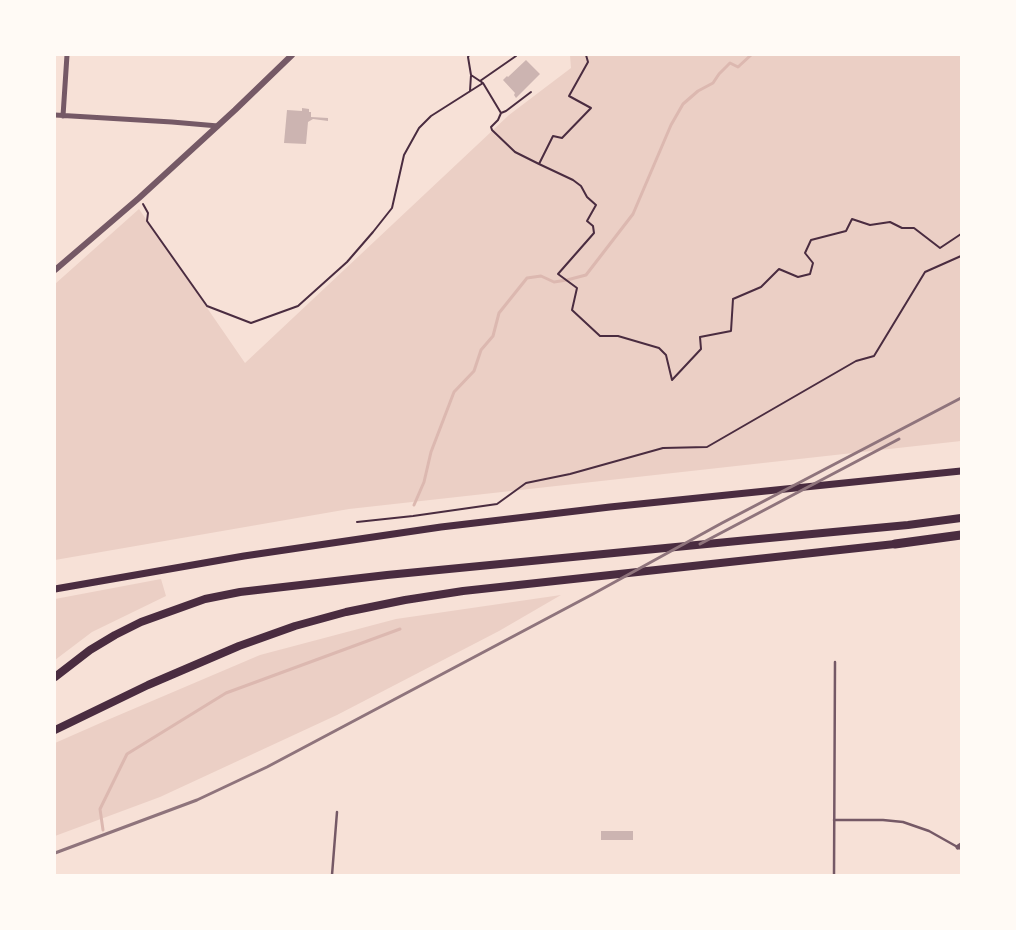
<!DOCTYPE html>
<html>
<head>
<meta charset="utf-8">
<style>
	body { margin:0 }
	#map { position:relative; width:1016px; height:930px; overflow:hidden; background:#f7e1d7; font-family:Manrope,sans-serif }
	canvas { display:block }
	.frame { position:absolute; inset:0; border:56px solid #fffaf5; pointer-events:none }
</style>
</head>
<body>
<div id="map">
<canvas width="1016" height="930"></canvas>
<div class="frame"></div>
</div>
<script>
const c = document.querySelector('canvas').getContext('2d');
c.lineJoin = 'round';
function fill(path, color) {
  c.fillStyle = color;
  c.fill(path, 'evenodd');
}
function poly(rows) {
  const path = new Path2D();
  for (const r of rows) {
    path.moveTo(r[0], r[1]);
    for (let i = 2; i < r.length; i += 2) path.lineTo(r[i], r[i + 1]);
  }
  return path;
}
function strokePath(path, color, width, dash) {
  c.strokeStyle = color;
  c.lineWidth = width;
  c.lineCap = dash ? 'butt' : 'round';
  c.setLineDash(dash || []);
  c.stroke(path);
}
fill(poly([
	[570,55,961,55,961,441,349,509,55,560,55,284,139,209,245,363,509,115,571,68],
	[161,579,166,596,92,632,55,660,55,599],
	[561,595,499,631,337,715,160,797,55,836,55,743,105,721,260,655,396,619]
]), '#ebcfc5');
strokePath(poly([
	[414,505,424,482,431,452,454,392,474,371,481,350,493,336,499,313,527,278,541,276,554,282,567,280,586,275,633,214,671,125,683,104,698,91,713,83,719,74,730,63,738,67,751,55],
	[103,830,100,809,127,754,226,693,400,629]
]), '#dcb8b0', 3);
fill(poly([
	[526,60,540,74,516,98,514,95,515,93,503,80,507,76,508,77],
	[302,108,309,109,309,112,311,112,311,117,328,118,328,121,313,119,308,122,306,144,284,143,287,110,302,111],
	[601,831,633,831,633,840,601,840]
]), '#ccb4b1');
strokePath(poly([
	[469,55,468,57,471,75,470,91],
	[480,81,516,56],
	[483,83,501,113,498,120,491,127,492,130,515,152,539,164,553,136,562,138,591,108,569,96,588,62,586,55],
	[501,113,506,111,531,92],
	[539,164,573,180,581,186,587,197,596,205,587,221,593,226,594,233,558,274,577,288,572,310,600,336,618,336,659,348,666,355,672,380,701,349,700,337,731,331,733,299,761,287,779,269,798,277,810,274,813,263,805,253,811,240,846,231,852,219,870,225,890,222,902,228,914,228,940,248,961,234],
	[143,204,148,213,147,221,207,306,251,323,298,306,347,262,373,232,392,208,404,155,419,128,431,116,483,83,471,75],
	[357,522,413,516,497,504,526,483,570,474,663,448,707,447,856,361,874,356,925,272,961,256]
]), '#4a2c40', 2);
strokePath(poly([
	[834,820,883,820,903,822,929,831,961,849],
	[332,875,337,812],
	[834,875,835,662]
]), '#755966', 2.5);
strokePath(poly([
	[55,115,172,122,218,126],
	[63,116,67,55],
	[958,847,961,845]
]), '#755966', 5);
strokePath(poly([
	[55,270,139,198,235,110,292,55]
]), '#755966', 6);
strokePath(poly([
	[55,589,244,556,441,527,610,507,961,471]
]), '#4a2c40', 7);
strokePath(poly([
	[55,677,90,650,115,635,141,622,205,599,240,592,387,575,748,540,908,525,961,518],
	[55,730,148,685,239,646,295,626,346,612,405,600,463,591,895,544]
]), '#4a2c40', 8);
strokePath(poly([
	[895,544,961,535]
]), '#4a2c40', 9);
strokePath(poly([
	[700,544,899,439],
	[55,853,197,800,267,767,593,594,722,523,961,398]
]), '#8f747c', 3);
</script>
</body>
</html>
